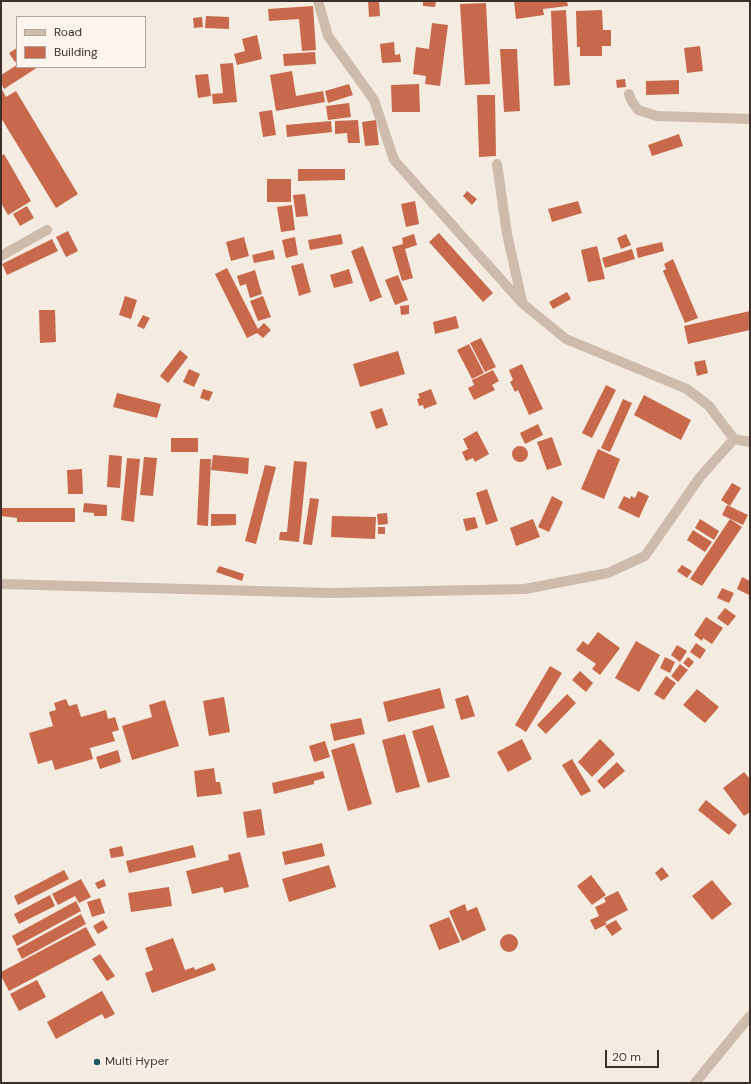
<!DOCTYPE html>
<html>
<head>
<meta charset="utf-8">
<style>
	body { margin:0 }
	#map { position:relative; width:751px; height:1084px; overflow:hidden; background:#f4ebe1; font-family:"DM Sans",sans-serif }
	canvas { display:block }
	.frame { position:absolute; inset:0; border:2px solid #3b302b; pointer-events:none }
	.legend { position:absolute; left:16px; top:16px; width:130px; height:52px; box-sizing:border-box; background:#fbf5ee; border:1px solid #aea6a0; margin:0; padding:5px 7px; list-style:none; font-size:12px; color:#3b302b }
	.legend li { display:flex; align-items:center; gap:8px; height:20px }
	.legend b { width:20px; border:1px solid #aea6a0 }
	.scale { position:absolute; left:605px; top:1050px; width:54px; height:18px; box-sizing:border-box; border:2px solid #3b302b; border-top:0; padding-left:5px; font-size:12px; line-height:14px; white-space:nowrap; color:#3b302b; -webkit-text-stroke:3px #fbf5ee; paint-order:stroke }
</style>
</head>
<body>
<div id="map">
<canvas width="751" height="1084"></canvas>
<div class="frame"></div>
<ul class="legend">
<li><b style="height:5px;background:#cdbbac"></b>Road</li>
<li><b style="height:11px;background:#c8694b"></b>Building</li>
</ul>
<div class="scale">20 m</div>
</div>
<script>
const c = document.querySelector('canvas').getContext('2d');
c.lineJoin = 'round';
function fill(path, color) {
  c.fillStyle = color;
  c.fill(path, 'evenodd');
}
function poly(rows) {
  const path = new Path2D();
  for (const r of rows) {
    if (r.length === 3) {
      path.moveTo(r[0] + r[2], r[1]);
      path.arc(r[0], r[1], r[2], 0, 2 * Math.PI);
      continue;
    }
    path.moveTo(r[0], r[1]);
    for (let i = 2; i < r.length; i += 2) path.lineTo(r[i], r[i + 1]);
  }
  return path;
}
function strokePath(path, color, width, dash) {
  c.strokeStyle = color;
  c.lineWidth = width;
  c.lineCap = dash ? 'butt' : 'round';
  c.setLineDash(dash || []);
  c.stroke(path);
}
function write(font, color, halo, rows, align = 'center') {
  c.font = font + ' "DM Sans",sans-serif';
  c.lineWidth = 4;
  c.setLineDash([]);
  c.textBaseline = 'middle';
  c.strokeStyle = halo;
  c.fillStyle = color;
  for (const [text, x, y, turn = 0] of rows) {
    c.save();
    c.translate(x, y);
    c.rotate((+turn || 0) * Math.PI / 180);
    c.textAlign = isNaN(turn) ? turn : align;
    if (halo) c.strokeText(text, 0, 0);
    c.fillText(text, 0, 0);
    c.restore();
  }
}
fill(poly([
	[368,1,379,1,380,16,369,17],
	[423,1,436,1,435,7,423,6],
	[514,1,567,1,568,6,543,9,544,15,516,19],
	[486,3,490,84,465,85,460,4],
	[313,6,316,50,302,51,299,19,269,21,268,9],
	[566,10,570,85,554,86,551,11],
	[602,10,603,30,611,30,611,46,602,46,602,56,580,56,580,47,577,47,576,11],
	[206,16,229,17,229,29,205,28],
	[202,17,203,27,194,28,193,18],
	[432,23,448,25,440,86,425,84,426,76,413,74,416,47,429,49],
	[257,35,262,59,237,65,234,54,245,51,242,39],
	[394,42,395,55,400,54,401,62,382,63,380,44],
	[700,46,703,71,687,73,684,48],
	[17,48,17,61,15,62,9,53],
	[500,49,517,49,520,111,504,112],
	[315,52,316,64,284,66,283,54],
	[233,63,237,102,213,104,212,94,223,93,220,64],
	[17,65,17,67,38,67,4,89,1,83,1,75],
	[292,71,296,96,323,91,325,102,276,111,270,75],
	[208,74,211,96,198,98,195,75],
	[625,79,626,87,617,88,616,80],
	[679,80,679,94,646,95,646,81],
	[349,84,353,95,328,103,325,91],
	[419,84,420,112,392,112,391,85],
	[1,88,6,97,16,91,78,194,56,208,1,118],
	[477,95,495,95,496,156,479,157],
	[349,103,351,117,328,120,326,106],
	[272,110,276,135,263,137,259,112],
	[358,120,360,143,348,143,347,133,335,134,335,121],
	[376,120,379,145,365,146,362,122],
	[331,121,332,132,287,137,286,125],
	[679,134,683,146,652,156,648,145],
	[4,154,31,201,8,215,1,203,1,156],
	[298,169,345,169,345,180,298,181],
	[267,179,291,179,291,202,267,202],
	[467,191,477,199,472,205,463,196],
	[305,194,308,216,296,217,293,195],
	[415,201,419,224,406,227,401,204],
	[578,201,582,213,552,222,548,209],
	[292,205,295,230,281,232,277,207],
	[27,206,34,218,20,226,13,214],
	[68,231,78,251,66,257,56,237],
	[439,233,493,293,483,302,429,242],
	[341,234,343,244,310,250,308,240],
	[414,234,417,245,405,249,413,278,402,281,392,247,403,244,402,238],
	[626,234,631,245,621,249,617,238],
	[244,237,249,256,231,261,226,242],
	[295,237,298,255,286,258,282,240],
	[52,239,58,251,7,275,2,264],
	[662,242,664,251,638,258,636,248],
	[363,246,382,297,370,302,351,251],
	[597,246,605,279,588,282,581,250],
	[632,249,635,259,605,268,602,258],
	[273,250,275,259,254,263,252,255],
	[673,259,698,318,685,323,663,271,666,269,664,264],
	[303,263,311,292,299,296,291,266],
	[227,268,258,329,264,323,271,330,263,338,257,333,247,338,215,274],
	[349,269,353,283,334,288,330,275],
	[255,270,262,294,250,298,246,284,240,286,237,276],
	[398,275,408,300,395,305,385,280],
	[567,292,571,299,553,309,549,302],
	[125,296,137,300,131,319,119,315],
	[263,296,271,317,258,321,250,301],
	[409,305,409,314,401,315,400,306],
	[39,310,55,310,56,342,40,343],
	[750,311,750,330,688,344,684,326],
	[143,315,150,318,144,329,137,326],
	[456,316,459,328,435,334,433,322],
	[481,338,496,367,485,372,470,343],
	[469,344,484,373,472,379,457,350],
	[180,350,188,357,168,383,160,376],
	[398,351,405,374,360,387,353,364],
	[705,360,708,373,697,376,694,362],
	[522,364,543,409,529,415,518,390,515,392,510,382,513,380,509,370],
	[189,369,200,374,194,387,183,382],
	[493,370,499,381,492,385,495,390,474,400,468,388,474,385,472,380],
	[606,385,616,390,592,438,582,433],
	[203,389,213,392,209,401,200,398],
	[431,389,437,404,424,409,423,405,419,406,417,399,420,398,418,394],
	[117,393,161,404,157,418,113,407],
	[644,395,691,420,681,440,634,415],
	[623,399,632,403,610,452,601,448],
	[382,408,388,425,376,429,370,412],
	[538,424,543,435,525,444,520,433],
	[477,431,489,454,475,462,473,458,466,461,462,452,468,449,463,439],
	[552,437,562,465,547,470,537,442],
	[171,438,198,438,198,452,171,452],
	[520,454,8],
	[598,449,620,459,604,499,581,489],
	[109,455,122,456,120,488,107,487],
	[213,455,249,458,248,474,211,470],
	[144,457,157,458,153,496,140,495],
	[127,458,140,459,134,522,121,520],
	[200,459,211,459,208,526,197,525],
	[294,461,307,462,299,542,279,540,280,532,287,532],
	[265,465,276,467,256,544,245,541],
	[82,469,83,494,68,494,67,470],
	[732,483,741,488,730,506,721,500],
	[487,489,498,521,486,525,476,493],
	[638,491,649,496,639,518,618,508,624,496,630,499,631,496,635,498],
	[552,496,563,502,549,532,538,527],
	[310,498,319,499,312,545,303,544],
	[84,503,107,505,107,516,94,516,94,513,83,512],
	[727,505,748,515,743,525,722,515],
	[2,508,75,508,75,522,17,522,17,518,1,516],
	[387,513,388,524,378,525,377,514],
	[211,514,236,514,236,525,211,526],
	[332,516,376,517,375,539,331,537],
	[475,517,478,528,466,531,463,519],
	[533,519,540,537,516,546,510,528],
	[700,519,719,531,714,540,695,528],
	[730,519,742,527,702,586,690,579],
	[378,527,385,527,385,534,378,534],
	[693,530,712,542,705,552,687,540],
	[682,565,692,571,687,578,677,571],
	[219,566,244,574,242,581,216,572],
	[742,577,750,581,749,595,737,589],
	[722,588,734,593,729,603,717,598],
	[725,608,736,616,728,626,717,618],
	[706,617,723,628,712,644,703,638,702,641,694,635],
	[598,632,620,648,600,675,592,669,596,664,576,650,583,641,588,645],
	[636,641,660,655,639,692,615,678],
	[696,643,706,650,700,659,690,652],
	[677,645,687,651,680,662,671,655],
	[665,657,675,662,670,673,660,668],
	[688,657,694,662,689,668,683,663],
	[680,664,688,670,678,682,671,676],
	[550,666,562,673,526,732,515,725],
	[580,671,593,683,586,692,572,680],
	[666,676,676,683,664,700,654,694],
	[440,688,445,708,388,722,383,702],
	[697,689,719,707,705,723,683,705],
	[567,694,576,703,546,734,537,725],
	[468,695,475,716,461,720,455,699],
	[224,697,230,732,209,736,203,701],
	[66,699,69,706,77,704,81,717,106,710,108,719,115,717,119,730,112,732,115,741,90,748,93,759,55,770,52,760,38,764,29,733,53,726,49,712,56,710,54,703],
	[165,700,179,746,132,760,122,726,152,717,149,705],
	[361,718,365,734,334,741,330,724],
	[433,725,450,777,428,783,412,731],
	[405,734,420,787,396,793,382,740],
	[522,739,532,759,508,772,497,752],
	[600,739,615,754,592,777,578,762],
	[325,741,330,757,314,762,309,746],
	[354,743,372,804,348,811,331,750],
	[118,750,121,762,100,769,96,757],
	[572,759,591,791,581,796,562,765],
	[617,762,625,771,604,789,597,781],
	[214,768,216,782,220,782,222,794,197,797,194,771],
	[323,771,325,778,314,781,314,784,274,794,272,783],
	[744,772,750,779,750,812,744,816,723,788],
	[706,800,737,825,729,835,698,810],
	[261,809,265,835,247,838,243,812],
	[322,843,325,856,285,865,282,852],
	[193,845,196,857,129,873,126,861],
	[122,846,124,856,111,858,109,849],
	[240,852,249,887,224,893,223,887,192,894,186,871,229,860,228,855],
	[329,865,336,887,289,902,282,879],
	[662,867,669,876,661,881,655,873],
	[64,870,69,879,18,905,14,896],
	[591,875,606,895,592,905,577,886],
	[81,879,91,897,79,903,75,896,58,905,52,894],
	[104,879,106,886,98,889,95,883],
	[712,880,732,904,712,920,692,896],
	[169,887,172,906,131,912,128,893],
	[618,891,628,910,605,922,607,924,595,930,590,920,599,916,595,907,606,902,604,898],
	[50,895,55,906,19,924,14,914],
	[100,898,105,913,92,917,87,902],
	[76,901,81,911,17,946,12,936],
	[465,904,467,911,477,907,486,930,462,941,449,911],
	[81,914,86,924,22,959,17,949],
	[449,917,460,942,439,950,429,925],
	[103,920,108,928,98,934,93,926],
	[616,920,622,929,612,936,605,926],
	[86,927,96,945,9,991,1,976,1,972],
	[509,943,9],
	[173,938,185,970,194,967,195,970,213,963,216,970,152,993,145,973,153,970,145,948],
	[100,954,115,976,107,981,92,959],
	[37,980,46,997,19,1011,10,994],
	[102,991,115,1014,105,1019,102,1014,56,1039,47,1022]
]), '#c8694b');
strokePath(poly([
	[318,1,328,36,374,100,394,160,522,303,566,339,687,389,709,406,734,439,750,442],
	[629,94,631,100,638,110,657,116,750,119],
	[497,164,507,234,522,301],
	[1,256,47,230],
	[1,584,331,593,525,589,608,573,645,556,700,477,734,439],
	[695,1083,750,1016]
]), '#cdbbac', 10);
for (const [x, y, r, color] of [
	[97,1062,4,"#1f5a5e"]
]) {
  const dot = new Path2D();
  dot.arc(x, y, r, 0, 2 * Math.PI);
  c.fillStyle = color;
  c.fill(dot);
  strokePath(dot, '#fbf5ee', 1.5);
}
write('12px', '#3b302b', '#fbf5ee', [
	["Multi Hyper",105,1062]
], 'left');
</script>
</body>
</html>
